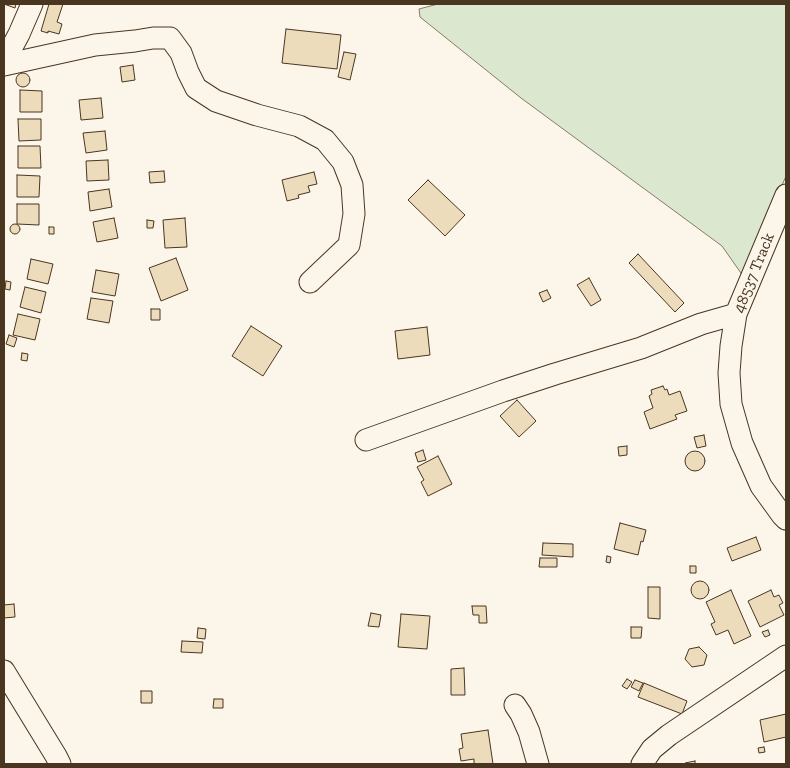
<!DOCTYPE html>
<html>
<head>
<meta charset="utf-8">
<style>
	body { margin:0 }
	#map { position:relative; width:790px; height:768px; overflow:hidden; background:#fbf6e9; font-family:"Zilla Slab",serif }
	canvas { display:block }
	.frame { position:absolute; inset:0; border:5px solid #4a3520; pointer-events:none }
</style>
</head>
<body>
<div id="map">
<canvas width="790" height="768"></canvas>
<div class="frame"></div>
</div>
<script>
const c = document.querySelector('canvas').getContext('2d');
c.lineJoin = 'round';
function fill(path, color) {
  c.fillStyle = color;
  c.fill(path, 'evenodd');
}
function poly(rows) {
  const path = new Path2D();
  for (const r of rows) {
    if (r.length === 3) {
      path.moveTo(r[0] + r[2], r[1]);
      path.arc(r[0], r[1], r[2], 0, 2 * Math.PI);
      continue;
    }
    path.moveTo(r[0], r[1]);
    for (let i = 2; i < r.length; i += 2) path.lineTo(r[i], r[i + 1]);
  }
  return path;
}
function strokePath(path, color, width, dash) {
  c.strokeStyle = color;
  c.lineWidth = width;
  c.lineCap = dash ? 'butt' : 'round';
  c.setLineDash(dash || []);
  c.stroke(path);
}
function write(font, color, halo, rows, align = 'center') {
  c.font = font + ' "Zilla Slab",serif';
  c.lineWidth = 4;
  c.setLineDash([]);
  c.textBaseline = 'middle';
  c.strokeStyle = halo;
  c.fillStyle = color;
  for (const [text, x, y, turn = 0] of rows) {
    c.save();
    c.translate(x, y);
    c.rotate((+turn || 0) * Math.PI / 180);
    c.textAlign = isNaN(turn) ? turn : align;
    if (halo) c.strokeText(text, 0, 0);
    c.fillText(text, 0, 0);
    c.restore();
  }
}
const green = poly([
	[438,4,786,4,786,176,743,276,722,246,521,98,420,17,419,9,438,4]
]);
fill(green, '#dce7d0');
strokePath(green, '#887966', 1);
const building = poly([
	[4,4,16,4,15,8,4,4],
	[49,4,63,4,57,22,62,24,59,34,48,31,48,33,41,31,49,4],
	[286,29,341,35,337,69,282,63,286,29],
	[344,52,356,54,350,80,338,77,344,52],
	[133,65,135,80,122,82,120,67,133,65],
	[23,80,7],
	[20,90,42,91,42,112,20,112,20,90],
	[101,98,103,118,81,120,79,100,101,98],
	[18,119,41,119,41,140,19,141,18,119],
	[105,131,107,150,86,153,83,133,105,131],
	[18,146,40,146,41,168,18,168,18,146],
	[108,160,109,180,87,181,86,161,108,160],
	[164,171,165,182,150,183,149,172,164,171],
	[314,172,317,184,308,186,310,192,298,195,299,198,287,201,282,180,314,172],
	[17,175,40,176,39,197,17,197,17,175],
	[428,180,465,215,445,236,408,200,428,180],
	[109,189,112,207,90,211,88,192,109,189],
	[17,204,39,204,39,225,17,224,17,204],
	[114,218,118,238,97,242,93,222,114,218],
	[185,218,187,247,165,248,163,220,185,218],
	[147,220,154,221,153,228,147,228,147,220],
	[15,229,5],
	[49,227,54,227,54,234,49,234,49,227],
	[638,254,684,303,675,312,629,263,638,254],
	[176,258,188,290,161,301,149,268,176,258],
	[31,259,53,264,48,284,27,279,31,259],
	[96,270,119,274,115,296,92,292,96,270],
	[589,278,601,300,591,306,577,285,589,278],
	[6,281,11,282,10,290,5,289,6,281],
	[25,287,46,292,41,313,20,307,25,287],
	[547,290,551,298,543,302,539,293,547,290],
	[91,298,113,301,109,323,87,319,91,298],
	[151,309,160,309,160,320,151,320,151,309],
	[18,314,40,319,35,340,13,335,18,314],
	[251,326,282,346,263,376,232,356,251,326],
	[427,327,430,355,398,359,395,331,427,327],
	[9,335,17,338,14,347,6,344,9,335],
	[22,353,28,354,27,361,21,360,22,353],
	[663,386,665,390,667,389,669,395,680,391,687,411,675,415,677,419,650,429,644,412,653,408,649,396,652,394,651,390,663,386],
	[517,400,536,421,519,437,500,416,517,400],
	[704,435,706,446,697,448,694,437,704,435],
	[627,446,627,455,619,456,618,447,627,446],
	[423,450,426,460,418,462,415,453,423,450],
	[695,461,10],
	[438,456,452,484,428,496,421,482,424,480,417,467,438,456],
	[620,523,646,530,643,542,641,541,638,555,614,549,620,523],
	[756,537,761,550,732,561,727,548,756,537],
	[543,543,573,544,573,557,542,555,543,543],
	[607,556,611,557,610,563,606,562,607,556],
	[540,558,557,558,557,567,539,567,540,558],
	[690,566,696,566,696,573,690,573,690,566],
	[700,590,9],
	[648,587,660,587,660,619,648,618,648,587],
	[731,590,751,636,734,644,728,630,716,635,711,624,715,622,706,602,731,590],
	[771,590,774,597,779,595,783,603,779,605,784,615,760,627,748,601,771,590],
	[14,604,15,617,4,618,4,605,14,604],
	[472,606,486,606,487,623,479,623,479,615,473,615,472,606],
	[371,613,381,615,379,627,368,626,371,613],
	[401,614,430,616,427,649,398,647,401,614],
	[631,627,642,627,641,638,631,638,631,627],
	[198,628,206,629,205,639,197,638,198,628],
	[768,630,770,635,765,637,762,632,768,630],
	[182,641,203,642,202,653,181,652,182,641],
	[699,647,707,655,704,665,692,667,685,659,689,649,699,647],
	[464,668,465,695,451,695,451,669,464,668],
	[627,679,632,682,627,689,622,686,627,679],
	[635,680,643,683,639,691,631,687,635,680],
	[644,683,687,701,682,714,638,697,644,683],
	[141,691,152,691,152,703,141,703,141,691],
	[214,699,223,699,223,708,213,708,214,699],
	[786,714,786,737,764,742,760,720,786,714],
	[488,730,493,764,474,764,474,759,461,761,459,749,463,748,461,734,488,730],
	[764,747,765,752,759,753,758,748,764,747],
	[695,761,695,764,685,764,685,763,695,761]
]);
fill(building, '#ecdcbc');
strokePath(building, '#4a3520', 1);
const minor = poly([
	[4,62,19,34,32,4],
	[4,65,95,45,135,41,153,38,170,38,181,53,188,72,196,88,216,101,257,115,299,126,325,140,343,162,352,185,354,214,349,245,310,282],
	[786,195,736,314,731,346,729,373,731,404,742,443,761,486,782,515,786,519],
	[366,440,503,391,555,374,641,348,701,324,736,314],
	[4,671,56,756,60,764],
	[515,705,521,714,529,732,538,764],
	[642,764,652,749,669,735,786,656]
]);
strokePath(minor, '#4a3520', 23);
strokePath(minor, '#fbf6e9', 21);
write('16px', '#4a3520', '#fbf6e9', [
	["48537 Track",754,273,-68]
]);
</script>
</body>
</html>
